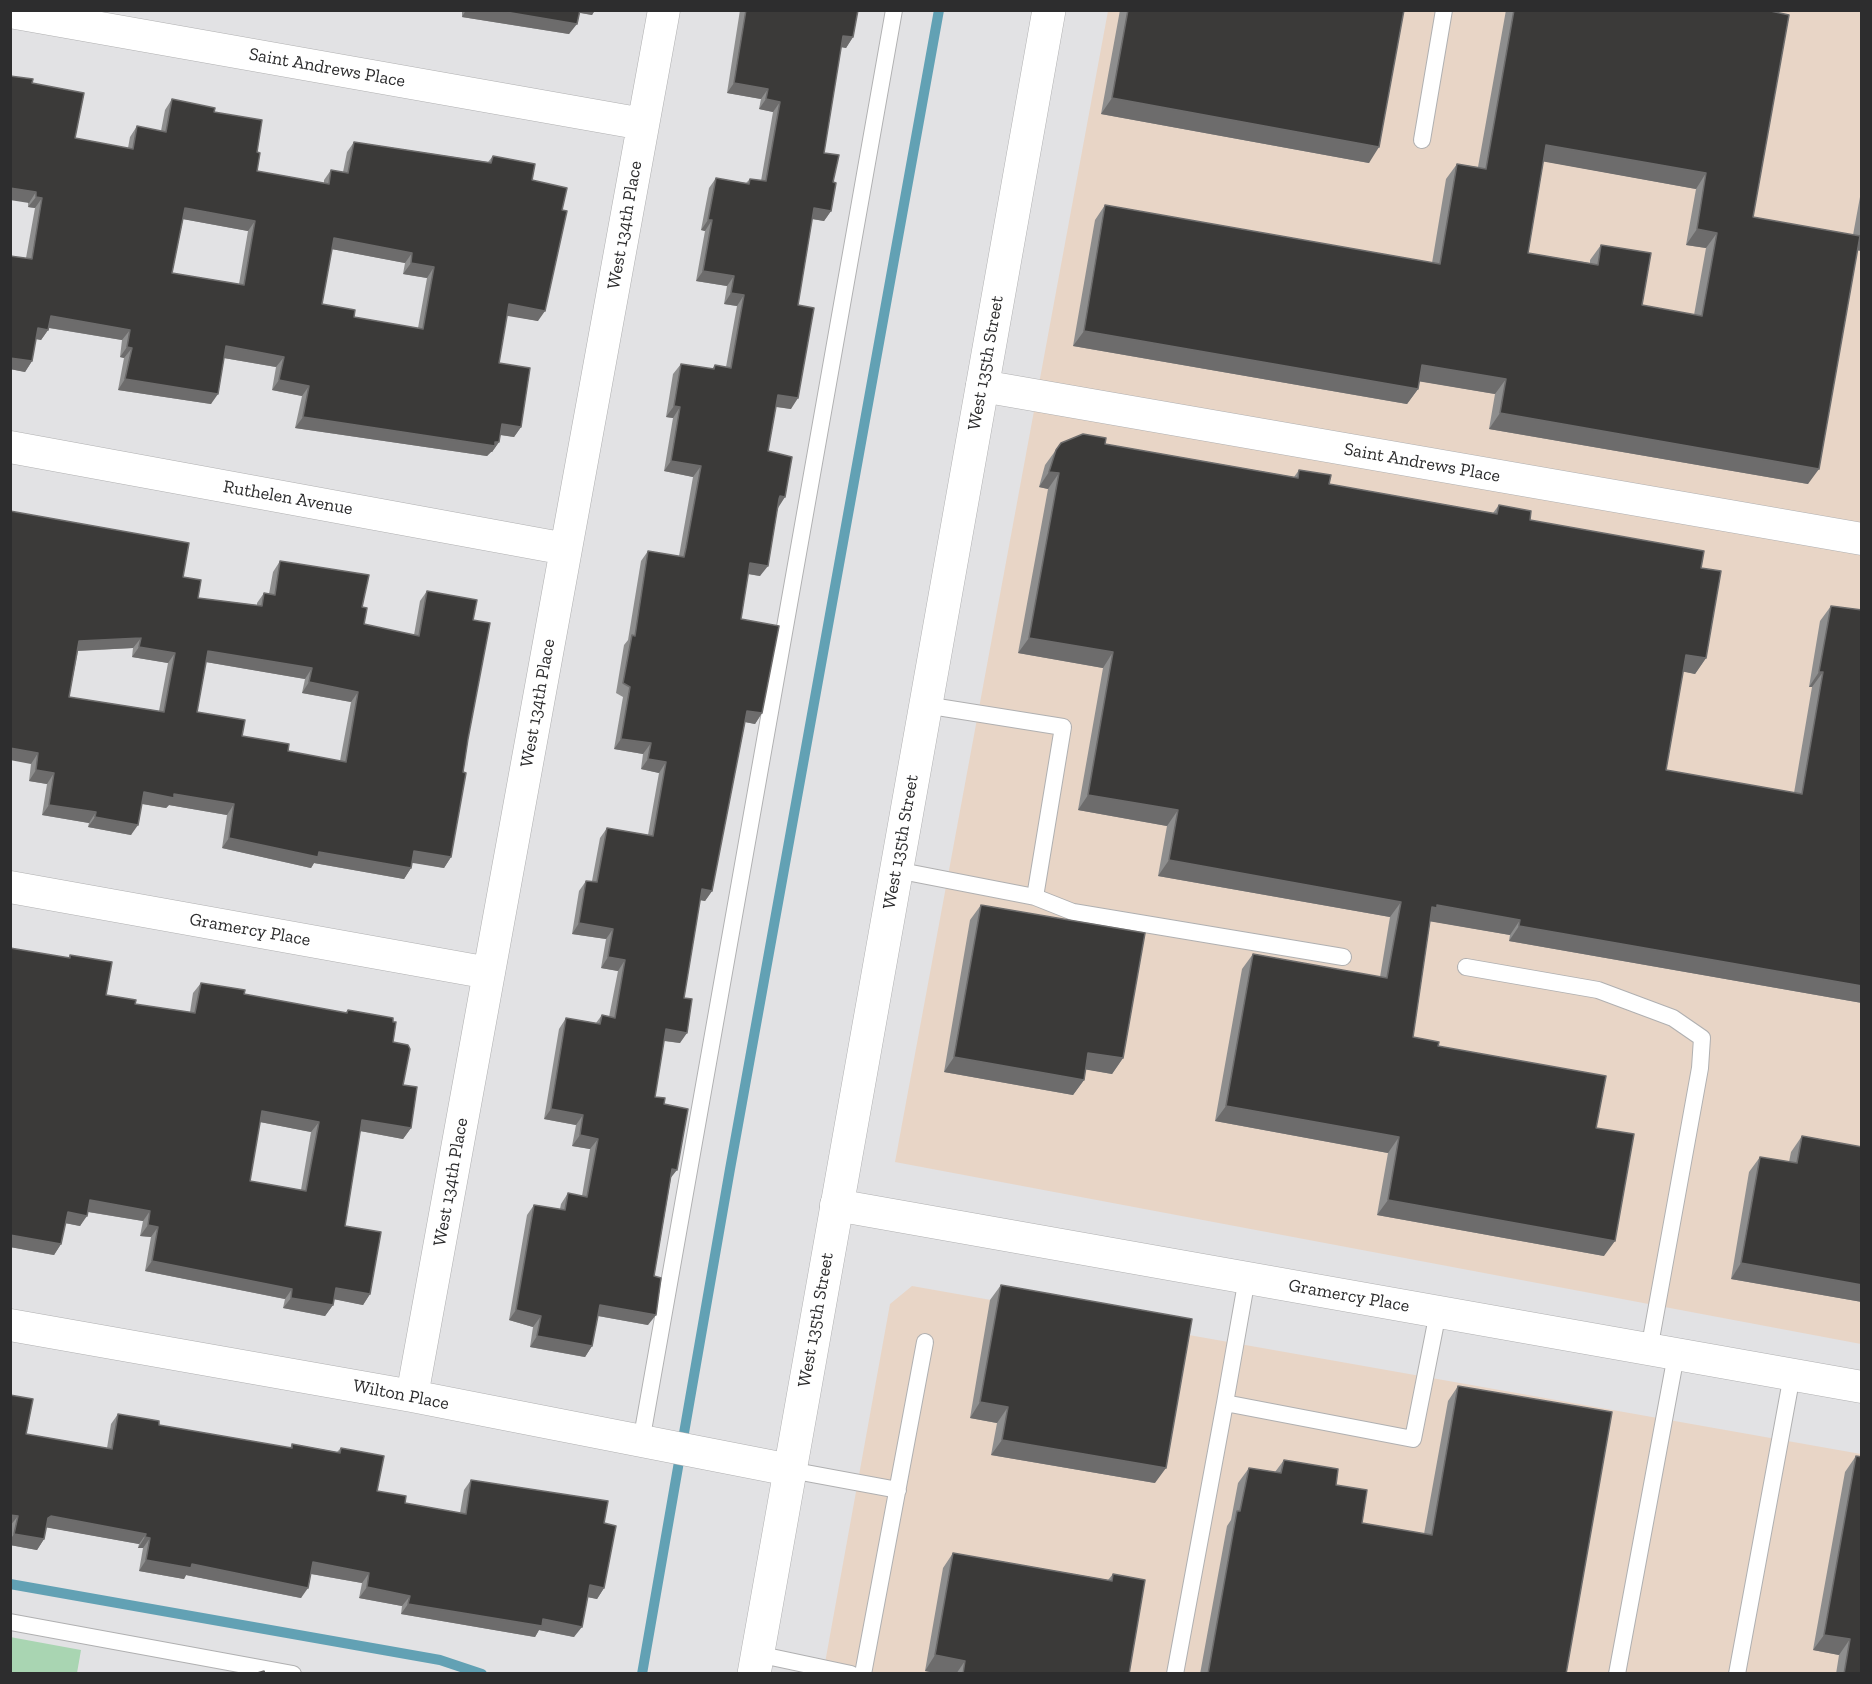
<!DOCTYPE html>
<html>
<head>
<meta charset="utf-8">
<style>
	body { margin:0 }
	#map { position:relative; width:1872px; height:1684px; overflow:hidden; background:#e2e2e4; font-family:"Zilla Slab",serif }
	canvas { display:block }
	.frame { position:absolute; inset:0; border:12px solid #2d2d2e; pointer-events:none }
</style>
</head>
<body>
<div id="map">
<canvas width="1872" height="1684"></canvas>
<div class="frame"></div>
</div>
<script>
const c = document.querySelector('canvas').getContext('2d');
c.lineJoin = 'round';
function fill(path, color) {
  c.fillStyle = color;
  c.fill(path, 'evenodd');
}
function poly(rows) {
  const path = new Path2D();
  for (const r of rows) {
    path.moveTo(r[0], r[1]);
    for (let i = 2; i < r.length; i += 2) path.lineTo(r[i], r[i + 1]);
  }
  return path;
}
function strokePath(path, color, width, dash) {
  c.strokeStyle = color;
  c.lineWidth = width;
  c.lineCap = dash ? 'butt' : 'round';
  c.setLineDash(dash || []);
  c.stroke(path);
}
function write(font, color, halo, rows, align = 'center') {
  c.font = font + ' "Zilla Slab",serif';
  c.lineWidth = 6;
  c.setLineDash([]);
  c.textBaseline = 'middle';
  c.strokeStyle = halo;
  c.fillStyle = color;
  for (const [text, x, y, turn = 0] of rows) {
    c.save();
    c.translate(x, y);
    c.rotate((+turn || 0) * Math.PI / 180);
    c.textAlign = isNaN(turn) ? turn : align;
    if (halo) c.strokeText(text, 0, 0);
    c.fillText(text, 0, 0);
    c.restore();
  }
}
fill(poly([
	[1108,11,1861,11,1861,1344,895,1162],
	[912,1286,1861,1454,1861,1673,823,1674,890,1304]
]), '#e8d5c6');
fill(poly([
	[10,1637,81,1650,77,1673,11,1673]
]), '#a9d5b2');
strokePath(poly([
	[10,1584,440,1660,482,1674],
	[642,1674,730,1169,939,10]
]), '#62a1b4', 10);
const lane = poly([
	[1422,140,1444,10],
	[896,870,1035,897,1063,727,925,705],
	[1035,897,1073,912,1343,957],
	[1466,967,1598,990,1673,1018,1702,1038,1700,1068,1649,1350],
	[1247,1278,1225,1403,1413,1439,1438,1312],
	[641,1442,894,10],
	[790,1470,898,1490],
	[10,1622,293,1674],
	[757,1654,851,1674],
	[863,1674,925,1342],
	[1175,1674,1225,1403],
	[1617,1674,1676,1355],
	[1737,1674,1792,1375]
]);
const street = poly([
	[10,12,643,124],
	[982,386,1862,539],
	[10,447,566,549],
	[10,887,489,973],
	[836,1205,1862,1387],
	[10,1325,412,1396,790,1470],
	[412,1396,664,10]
]);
const secondary = poly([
	[754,1674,1049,10]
]);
strokePath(lane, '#b0b0b1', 18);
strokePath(street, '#b0b0b1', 33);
strokePath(secondary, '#b0b0b1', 34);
strokePath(lane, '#fff', 16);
strokePath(street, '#fff', 32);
strokePath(secondary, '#fff', 33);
fill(poly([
	[462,10,595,10,592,15,580,13,569,34,462,17],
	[740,10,858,10,853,37,846,48,841,47,824,153,833,182,831,211,824,221,812,219,798,305,791,409,776,407,768,451,778,508,760,576,748,574,741,619,762,713,755,724,745,722,712,891,705,901,700,900,684,998,680,1043,664,1041,655,1097,664,1104,671,1178,654,1276,648,1325,598,1316,592,1346,585,1357,530,1347,533,1327,509,1320,527,1215,534,1205,560,1209,561,1204,568,1193,582,1196,590,1149,572,1146,576,1125,544,1119,559,1029,566,1018,596,1023,602,1015,609,1017,618,971,601,968,606,939,572,934,579,891,586,881,592,881,600,838,607,828,648,835,659,773,641,769,643,754,614,749,623,697,616,693,624,645,628,640,641,561,648,551,679,556,693,477,664,471,673,418,666,417,673,374,681,364,712,369,715,365,726,367,737,306,724,304,727,286,696,281,705,231,701,230,709,188,716,178,746,183,750,179,761,181,773,112,759,109,761,99,727,93],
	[1120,10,1404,10,1369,163,1101,114],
	[1506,10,1766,10,1753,217,1853,235,1862,186,1862,251,1857,250,1808,484,1489,429,1495,394,1419,381,1418,389,1407,404,1073,346,1095,220,1105,205,1432,263,1446,179,1457,164,1478,167],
	[1543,161,1696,189,1686,245,1706,248,1694,315,1642,305,1601,245,1590,260,1590,263,1528,253],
	[32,83,75,138,128,148,130,137,137,126,161,131,165,110,172,99,214,112,257,152,257,171,324,183,324,180,331,170,343,172,347,152,354,142,488,162,493,156,532,180,538,321,507,315,499,363,521,427,514,437,500,435,499,442,492,452,491,452,487,456,295,428,302,396,272,390,276,367,224,358,211,404,118,390,124,358,120,357,122,340,49,328,48,330,41,340,36,339,32,361,25,372,10,369,10,256,26,258,35,208,28,207],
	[183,219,248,231,239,284,172,273],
	[332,249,405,263,403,274,427,278,418,328,354,317,322,304],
	[1061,443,1105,444,1294,477,1299,470,1329,484,1493,513,1499,505,1530,520,1701,568,1706,658,1695,674,1683,671,1666,770,1794,793,1812,687,1809,687,1820,621,1831,606,1862,1003,1509,941,1510,935,1430,921,1413,1037,1438,1046,1596,1128,1604,1256,1377,1215,1388,1153,1215,1121,1242,969,1253,954,1380,977,1390,917,1158,876,1167,826,1078,810,1103,668,1018,653,1048,489,1039,487,1045,465],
	[10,511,183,577,198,598,257,605,257,603,264,593,269,594,273,572,280,561,362,607,364,624,414,635,420,601,427,591,473,620,468,739,451,857,444,868,412,862,411,868,404,879,314,863,311,868,222,848,227,815,169,805,166,808,142,804,131,835,88,827,89,823,42,815,47,784,29,781,31,764],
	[133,648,132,657,168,663,159,711,69,697,78,651],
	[206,662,305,679,302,693,351,702,340,761,288,751,242,736,197,712],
	[981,905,1123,1058,1112,1074,1085,1069,1084,1080,1073,1095,944,1072,970,920],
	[10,948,68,958,70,955,106,995,135,1004,190,1012,193,993,201,983,244,994,345,1013,348,1010,393,1022,393,1042,403,1085,411,1128,403,1139,360,1131,345,1226,370,1294,363,1305,334,1299,333,1305,325,1316,283,1308,285,1299,145,1271,151,1237,140,1236,143,1221,88,1212,80,1226,65,1223,61,1244,54,1255,10,1247],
	[260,1122,311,1132,301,1190,250,1181],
	[1802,1136,1862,1147,1862,1302,1731,1279,1749,1172,1760,1157,1789,1162,1791,1152],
	[1001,1285,1155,1483,991,1455,997,1423,970,1418,990,1300],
	[1458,1386,1566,1674,1200,1674,1227,1526,1231,1520,1238,1483,1249,1468,1275,1472,1284,1460,1336,1485,1362,1523,1424,1534,1448,1401],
	[10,1395,26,1434,107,1448,111,1424,118,1414,159,1425,290,1448,292,1444,337,1452,341,1448,377,1491,405,1503,460,1513,464,1490,471,1480,604,1523,604,1588,597,1599,588,1597,574,1637,539,1630,535,1637,401,1614,402,1606,359,1598,362,1583,311,1574,301,1598,186,1575,184,1579,139,1571,143,1548,138,1548,139,1544,46,1527,44,1539,37,1550,10,1545],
	[1856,1456,1862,1674,1836,1674,1839,1655,1813,1650,1845,1472],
	[953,1553,1108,1580,1113,1574,1129,1674,941,1674,925,1671,943,1568]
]), '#8e8e8e');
fill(poly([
	[466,10,494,10,577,24,569,34,462,17],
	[577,10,595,10,592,15,576,12],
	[843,36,853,37,846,48,836,46],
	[734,83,768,89,761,99,727,93],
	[1112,98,1379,147,1369,163,1101,114],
	[766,99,780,102,773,112,759,109],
	[1546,145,1706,173,1696,189,1535,160],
	[10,188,36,192,29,203,10,200],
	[36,197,42,198,35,208,28,207],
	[185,208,255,221,248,231,177,218],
	[814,208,831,211,824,221,807,218],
	[708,220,712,220,705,231,701,230],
	[1697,229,1717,233,1706,248,1686,245],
	[1861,233,1862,251,1850,249],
	[334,238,412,253,405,263,326,248],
	[411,263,434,267,427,278,403,274],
	[703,271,734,276,727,286,696,281],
	[731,293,744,295,737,306,724,304],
	[509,304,545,311,538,321,502,315],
	[51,316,130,330,122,340,44,327],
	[38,328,48,330,41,340,31,338],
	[1084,331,1418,389,1407,404,1073,346],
	[226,346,284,357,276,367,218,357],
	[127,347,132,348,124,358,120,357],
	[10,358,32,361,25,372,10,369],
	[1422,365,1506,379,1495,394,1411,380],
	[125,379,218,394,211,404,118,390],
	[279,380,309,386,302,396,272,390],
	[778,395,798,398,791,409,771,406],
	[674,406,680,407,673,418,666,417],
	[1500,413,1819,469,1808,484,1489,429],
	[303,417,499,442,492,452,491,452,487,456,295,428],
	[502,424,521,427,514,437,495,434],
	[671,461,701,466,693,477,664,471],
	[1049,472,1059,473,1048,489,1039,487],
	[780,496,785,497,778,508,773,507],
	[750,563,768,566,760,576,743,573],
	[141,638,133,648,72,651,79,641],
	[1029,638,1113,652,1103,668,1018,653],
	[139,647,175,653,168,663,132,657],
	[208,651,312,668,305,679,200,661],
	[1686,655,1706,658,1695,674,1675,670],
	[1819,672,1823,672,1812,687,1809,687],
	[309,682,358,692,351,702,302,693],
	[747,711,762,713,755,724,740,721],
	[621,739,651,743,643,754,614,749],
	[10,748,38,753,31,764,10,760],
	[648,759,666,762,659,773,641,769],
	[36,770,54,773,47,784,29,781],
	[144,792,174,794,234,804,227,815,169,805,166,808,137,803],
	[1088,795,1178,810,1167,826,1078,810],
	[49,805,96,812,89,823,42,815],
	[95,817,138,825,131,835,88,827],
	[229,838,319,852,411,868,404,879,314,863,311,868,222,848],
	[414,851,451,857,444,868,407,862],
	[1169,860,1401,902,1390,917,1158,876],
	[702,889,712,891,705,901,695,899],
	[1437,905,1520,920,1510,935,1428,921,1432,907],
	[579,923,613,929,606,939,572,934],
	[1519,926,1862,986,1862,1003,1509,941],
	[608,957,625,960,618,971,601,968],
	[666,1029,687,1033,680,1043,659,1040],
	[1088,1053,1123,1058,1112,1074,1077,1068],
	[954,1057,1084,1080,1073,1095,944,1072],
	[1226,1106,1399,1137,1388,1153,1215,1121],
	[551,1109,583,1115,576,1125,544,1119],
	[262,1111,319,1122,311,1132,255,1121],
	[362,1120,411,1128,403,1139,355,1130],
	[580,1135,598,1139,590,1149,572,1146],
	[672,1169,677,1170,669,1180],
	[90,1200,150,1211,143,1221,83,1211],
	[1388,1200,1615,1241,1604,1256,1377,1215],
	[68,1212,87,1216,80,1226,60,1222],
	[148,1225,158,1227,151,1237,140,1236],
	[10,1235,61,1244,54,1255,10,1247],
	[152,1261,292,1289,285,1299,145,1271],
	[1741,1263,1862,1285,1862,1302,1731,1279],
	[336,1288,370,1294,363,1305,328,1298],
	[291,1298,333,1305,325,1316,283,1308],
	[600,1305,656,1315,648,1325,593,1315],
	[516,1310,541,1316,533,1327,509,1320],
	[537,1336,592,1346,585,1357,530,1347],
	[980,1402,1008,1407,997,1423,970,1418],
	[1002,1440,1166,1468,1155,1483,991,1455],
	[10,1515,18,1516,10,1526],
	[51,1516,146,1534,139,1544,44,1527,48,1518],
	[14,1534,44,1539,37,1550,10,1545,10,1540],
	[145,1537,150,1538,143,1548,138,1548],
	[146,1560,192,1564,308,1588,301,1598,186,1575,184,1579,139,1571],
	[313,1562,369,1573,362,1583,306,1573],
	[590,1585,604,1588,597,1599,582,1596],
	[367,1587,410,1596,402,1606,359,1598],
	[408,1604,543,1619,582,1627,574,1637,539,1630,535,1637,401,1614],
	[1824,1635,1850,1639,1839,1655,1813,1650],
	[935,1655,965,1661,956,1674,941,1674,925,1671]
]), '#6d6c6c');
const building = poly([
	[494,10,580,10,577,24,494,10],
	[746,10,858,10,853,37,843,36,824,153,839,155,833,182,836,183,831,211,814,208,798,305,814,308,798,398,778,395,768,451,792,457,785,497,780,496,779,499,768,566,750,563,741,619,779,626,762,713,747,711,712,891,702,889,684,998,692,999,687,1033,666,1029,655,1097,665,1098,664,1104,688,1109,677,1170,672,1169,654,1276,661,1278,656,1315,600,1305,592,1346,537,1336,541,1316,516,1310,534,1205,565,1210,568,1193,587,1197,598,1139,580,1135,583,1115,551,1109,566,1018,600,1024,602,1015,615,1018,625,960,608,957,613,929,579,923,586,881,597,882,607,828,653,836,666,762,648,759,651,743,621,739,630,687,623,683,632,635,635,636,648,551,684,557,686,548,701,466,671,461,680,407,674,406,681,364,714,369,715,365,731,368,744,295,731,293,734,276,703,271,712,220,708,220,716,178,749,184,750,179,766,181,780,102,766,99,768,89,734,83,746,10],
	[1128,10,1404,10,1379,147,1112,98,1128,10],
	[1514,10,1766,10,1789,15,1753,217,1860,236,1819,469,1500,413,1506,379,1422,365,1418,389,1084,331,1105,205,1440,264,1457,164,1486,169,1514,10],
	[1546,145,1706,173,1697,229,1717,233,1702,316,1642,305,1651,253,1601,245,1598,265,1528,253,1546,145],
	[10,76,33,79,32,83,84,93,75,138,133,149,137,126,166,132,172,99,215,108,214,112,262,120,257,152,260,153,257,171,329,184,331,170,348,173,354,142,491,163,493,156,535,164,532,180,567,188,562,210,567,211,545,311,509,304,499,363,530,368,521,427,502,424,499,442,495,442,495,446,303,417,309,386,279,380,284,357,226,346,218,394,125,379,132,348,127,347,130,330,51,316,48,330,38,328,32,361,10,358,10,256,32,259,42,198,36,197,36,192,10,188,10,76],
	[185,208,255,221,244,285,172,273,185,208],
	[334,238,412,253,411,263,434,267,423,329,354,317,355,310,322,304,334,238],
	[1083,434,1106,438,1105,444,1298,478,1299,470,1331,475,1329,484,1497,514,1499,505,1531,511,1530,520,1704,551,1701,568,1721,571,1706,658,1686,655,1666,770,1802,794,1823,672,1819,672,1831,606,1862,610,1862,986,1519,926,1520,920,1437,905,1437,908,1432,907,1413,1037,1439,1042,1438,1046,1606,1076,1596,1128,1634,1134,1615,1241,1388,1200,1399,1137,1226,1106,1253,954,1387,978,1401,902,1169,860,1178,810,1088,795,1113,652,1029,638,1059,473,1049,472,1056,450,1061,443,1083,434],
	[10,511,189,543,183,577,201,580,198,598,262,606,264,593,275,595,280,561,369,575,362,607,367,608,364,624,419,636,427,591,477,600,473,620,490,623,468,739,463,772,466,773,451,857,414,851,411,868,319,852,318,857,229,838,234,804,174,794,174,798,144,792,138,825,95,817,96,812,49,805,54,773,36,770,38,753,10,748,10,511],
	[141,638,139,647,175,653,164,712,69,697,79,641,141,638],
	[208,651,312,668,309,682,358,692,346,762,288,751,289,744,242,736,245,720,197,712,208,651],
	[981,905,1145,933,1123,1058,1088,1053,1084,1080,954,1057,981,905],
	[10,948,70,958,70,955,112,962,106,995,136,1000,135,1004,195,1013,201,983,245,990,244,994,347,1013,348,1010,393,1018,393,1022,396,1022,393,1042,408,1045,410,1049,403,1085,417,1087,411,1128,362,1120,345,1226,381,1232,370,1294,336,1288,333,1305,291,1298,292,1289,152,1261,158,1227,148,1225,150,1211,90,1200,87,1216,68,1212,61,1244,10,1235,10,948],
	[262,1111,319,1122,306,1191,250,1181,262,1111],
	[1802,1136,1862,1147,1862,1285,1741,1263,1760,1157,1797,1163,1802,1136],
	[1001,1285,1192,1319,1166,1468,1002,1440,1008,1407,980,1402,1001,1285],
	[1458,1386,1612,1412,1566,1674,1208,1674,1237,1511,1240,1511,1249,1468,1281,1473,1284,1460,1338,1469,1336,1485,1367,1490,1362,1523,1432,1535,1458,1386],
	[10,1395,33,1399,26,1434,112,1449,118,1414,159,1421,159,1425,292,1448,292,1444,340,1453,341,1448,384,1456,377,1491,406,1496,405,1503,466,1514,471,1480,608,1501,604,1523,616,1526,604,1588,590,1585,582,1627,543,1619,542,1626,408,1604,410,1596,367,1587,369,1573,313,1562,308,1588,192,1564,191,1568,146,1560,150,1538,145,1537,146,1534,51,1516,48,1518,44,1539,14,1534,18,1516,10,1515,10,1395],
	[1856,1456,1862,1457,1862,1674,1844,1674,1850,1639,1824,1635,1856,1456],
	[953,1553,1112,1581,1113,1574,1145,1580,1129,1674,963,1674,965,1661,935,1655,953,1553],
	[264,1671,265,1674,254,1674,264,1671]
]);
fill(building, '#3b3a39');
strokePath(building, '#6d6c6c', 1.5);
write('18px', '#2d2d2e', '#fff', [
	["Saint Andrews Place",327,68,10],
	["West 134th Place",625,225,-80],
	["West 135th Street",986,363,-80],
	["Saint Andrews Place",1422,463,10],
	["Ruthelen Avenue",288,498,10],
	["West 134th Place",538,703,-80],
	["West 135th Street",901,842,-80],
	["Gramercy Place",250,930,10],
	["West 134th Place",451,1182,-80],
	["Gramercy Place",1349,1296,10],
	["West 135th Street",816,1320,-80],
	["Wilton Place",401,1395,11]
]);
</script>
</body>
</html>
